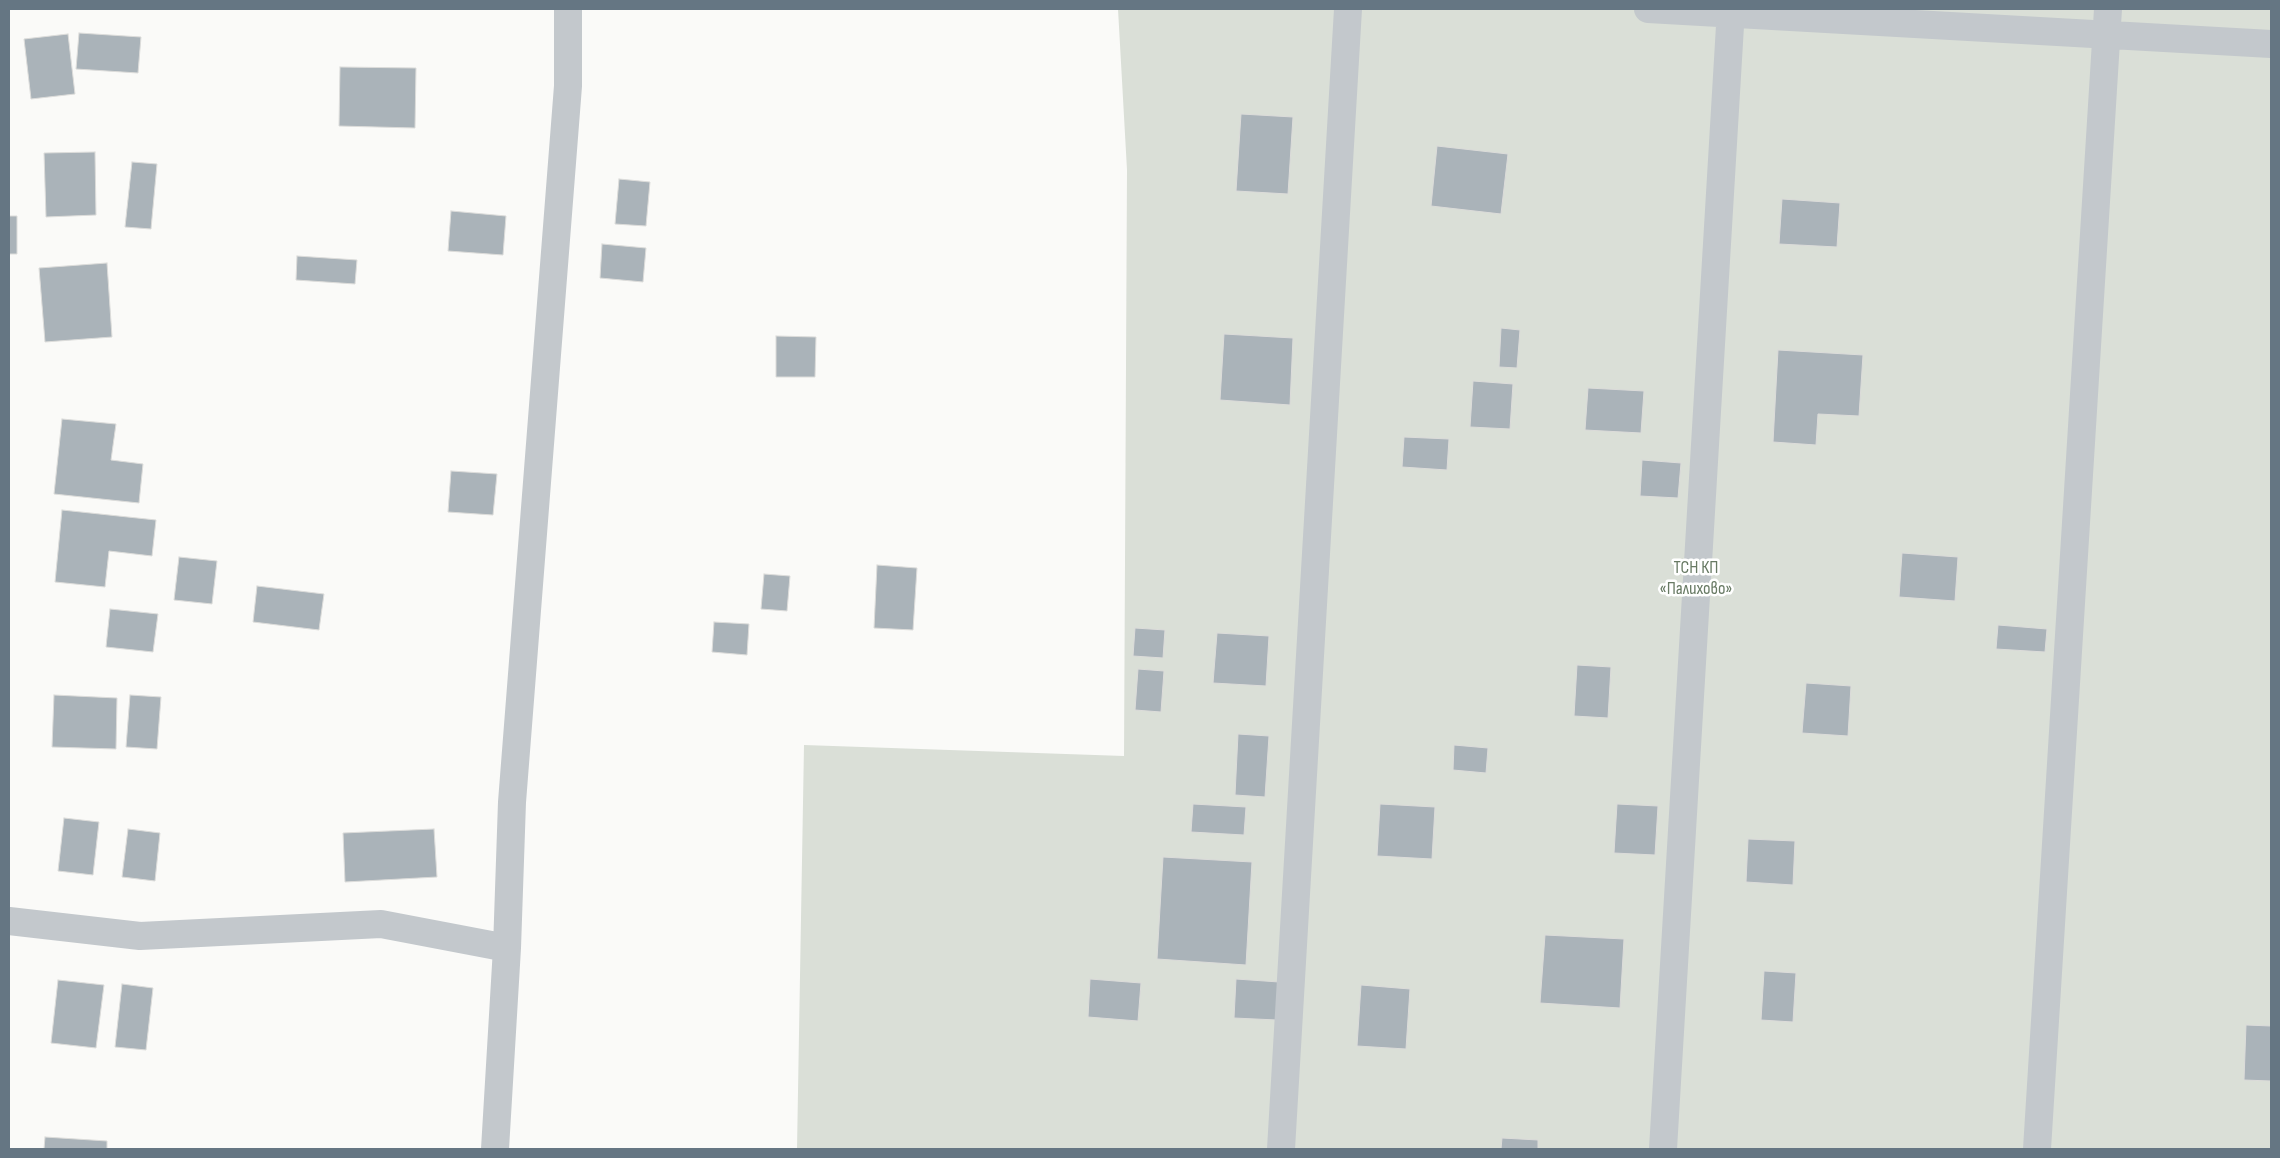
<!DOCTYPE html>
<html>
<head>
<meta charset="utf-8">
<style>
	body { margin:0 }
	#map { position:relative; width:2280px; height:1158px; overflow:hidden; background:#fafaf8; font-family:"Sofia Sans Condensed",sans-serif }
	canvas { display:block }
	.frame { position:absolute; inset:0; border:10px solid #657683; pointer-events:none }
</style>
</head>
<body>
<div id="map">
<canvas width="2280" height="1158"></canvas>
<div class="frame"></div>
</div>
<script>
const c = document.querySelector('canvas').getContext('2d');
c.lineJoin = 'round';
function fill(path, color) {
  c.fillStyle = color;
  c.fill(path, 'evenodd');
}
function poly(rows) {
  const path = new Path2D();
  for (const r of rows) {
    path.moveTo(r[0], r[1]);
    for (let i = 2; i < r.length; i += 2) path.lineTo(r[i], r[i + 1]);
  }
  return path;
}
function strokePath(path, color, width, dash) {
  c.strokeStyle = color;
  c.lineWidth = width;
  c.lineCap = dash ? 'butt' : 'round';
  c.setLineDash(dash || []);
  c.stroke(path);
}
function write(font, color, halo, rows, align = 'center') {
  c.font = font + ' "Sofia Sans Condensed",sans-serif';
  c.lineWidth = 5;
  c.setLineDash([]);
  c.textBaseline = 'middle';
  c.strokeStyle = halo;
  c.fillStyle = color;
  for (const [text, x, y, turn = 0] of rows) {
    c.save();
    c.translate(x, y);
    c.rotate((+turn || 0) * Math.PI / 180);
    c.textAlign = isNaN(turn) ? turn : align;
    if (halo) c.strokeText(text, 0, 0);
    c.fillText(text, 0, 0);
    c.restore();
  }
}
fill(poly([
	[1118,9,2271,9,2271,1149,797,1149,804,745,1124,756,1127,170]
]), '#dadfd7');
const building = poly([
	[79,33,141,37,138,73,76,69,79,33],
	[68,34,75,94,31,99,24,39,68,34],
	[340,67,416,68,415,128,339,126,340,67],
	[1241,114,1293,117,1288,194,1236,191,1241,114],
	[1437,146,1508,154,1501,214,1431,206,1437,146],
	[95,152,96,215,46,217,44,153,95,152],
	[132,162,157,164,151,229,125,227,132,162],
	[619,179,650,182,646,226,615,224,619,179],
	[1782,199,1840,203,1837,247,1779,244,1782,199],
	[451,211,506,216,503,255,448,251,451,211],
	[9,216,17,216,17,254,9,254,9,216],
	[602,244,646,248,643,282,600,278,602,244],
	[297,256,357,260,355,284,296,280,297,256],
	[107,263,112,337,45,342,39,268,107,263],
	[1501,328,1520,330,1517,368,1499,367,1501,328],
	[1224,334,1293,338,1290,405,1220,400,1224,334],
	[776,336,816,337,815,377,776,377,776,336],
	[1778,350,1863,355,1859,416,1818,414,1816,445,1773,442,1778,350],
	[1473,381,1513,384,1510,429,1470,427,1473,381],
	[1588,388,1644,391,1641,433,1585,430,1588,388],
	[62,419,116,424,111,460,143,464,139,503,54,494,62,419],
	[1404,437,1449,439,1447,470,1402,467,1404,437],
	[1642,460,1681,463,1678,498,1640,496,1642,460],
	[451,471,497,474,493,515,448,512,451,471],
	[62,510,156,520,152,556,109,551,105,587,55,582,62,510],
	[1902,553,1958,557,1955,601,1899,597,1902,553],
	[179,557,217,561,212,604,174,600,179,557],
	[877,565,917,568,913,630,874,628,877,565],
	[764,574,790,576,787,611,761,609,764,574],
	[257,586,324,594,319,630,253,622,257,586],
	[110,609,158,614,153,652,106,647,110,609],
	[714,622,749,624,747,655,712,652,714,622],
	[1998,625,2047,629,2045,652,1996,649,1998,625],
	[1135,628,1165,630,1163,658,1133,656,1135,628],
	[1217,633,1269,636,1266,686,1213,683,1217,633],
	[1577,665,1611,667,1608,718,1574,716,1577,665],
	[1138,669,1164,671,1161,712,1135,710,1138,669],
	[1806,683,1851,686,1848,736,1802,733,1806,683],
	[54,695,117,698,116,749,52,747,54,695],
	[130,695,161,697,157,749,126,747,130,695],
	[1238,734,1269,736,1265,797,1235,795,1238,734],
	[1454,745,1488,748,1486,773,1453,770,1454,745],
	[1193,804,1246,807,1244,835,1191,832,1193,804],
	[1380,804,1435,807,1432,859,1377,856,1380,804],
	[1617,804,1658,806,1655,855,1614,853,1617,804],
	[64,818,99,822,93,875,58,871,64,818],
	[128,829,160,833,155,881,122,877,128,829],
	[434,829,437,877,345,882,343,833,434,829],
	[1748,839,1795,841,1793,885,1746,882,1748,839],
	[1163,857,1252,862,1246,965,1157,959,1163,857],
	[1545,935,1624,939,1620,1008,1540,1003,1545,935],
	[1764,971,1796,973,1793,1022,1761,1020,1764,971],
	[1090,979,1141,983,1138,1021,1088,1017,1090,979],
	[1236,979,1279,982,1277,1020,1234,1018,1236,979],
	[58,980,104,985,96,1048,51,1043,58,980],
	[122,984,153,988,146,1050,115,1047,122,984],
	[1361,985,1410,989,1406,1049,1357,1046,1361,985],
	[2246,1025,2271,1026,2271,1081,2244,1080,2246,1025],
	[45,1137,107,1141,107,1149,44,1149,45,1137],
	[1502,1138,1538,1140,1538,1149,1501,1149,1502,1138]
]);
fill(building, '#aab3b9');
strokePath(building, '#dcdcda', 1);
strokePath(poly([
	[1648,9,2271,44],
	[9,921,140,936,381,924,507,948],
	[495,1149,507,948,512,802,568,86,568,9],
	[1281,1149,1348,9],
	[1663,1149,1731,9],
	[2037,1149,2108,9]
]), '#c3c8cc', 28);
write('18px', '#687a64', '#fff', [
	["ТСН КП",1696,568],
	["«Палихово»",1696,589]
]);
</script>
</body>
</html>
